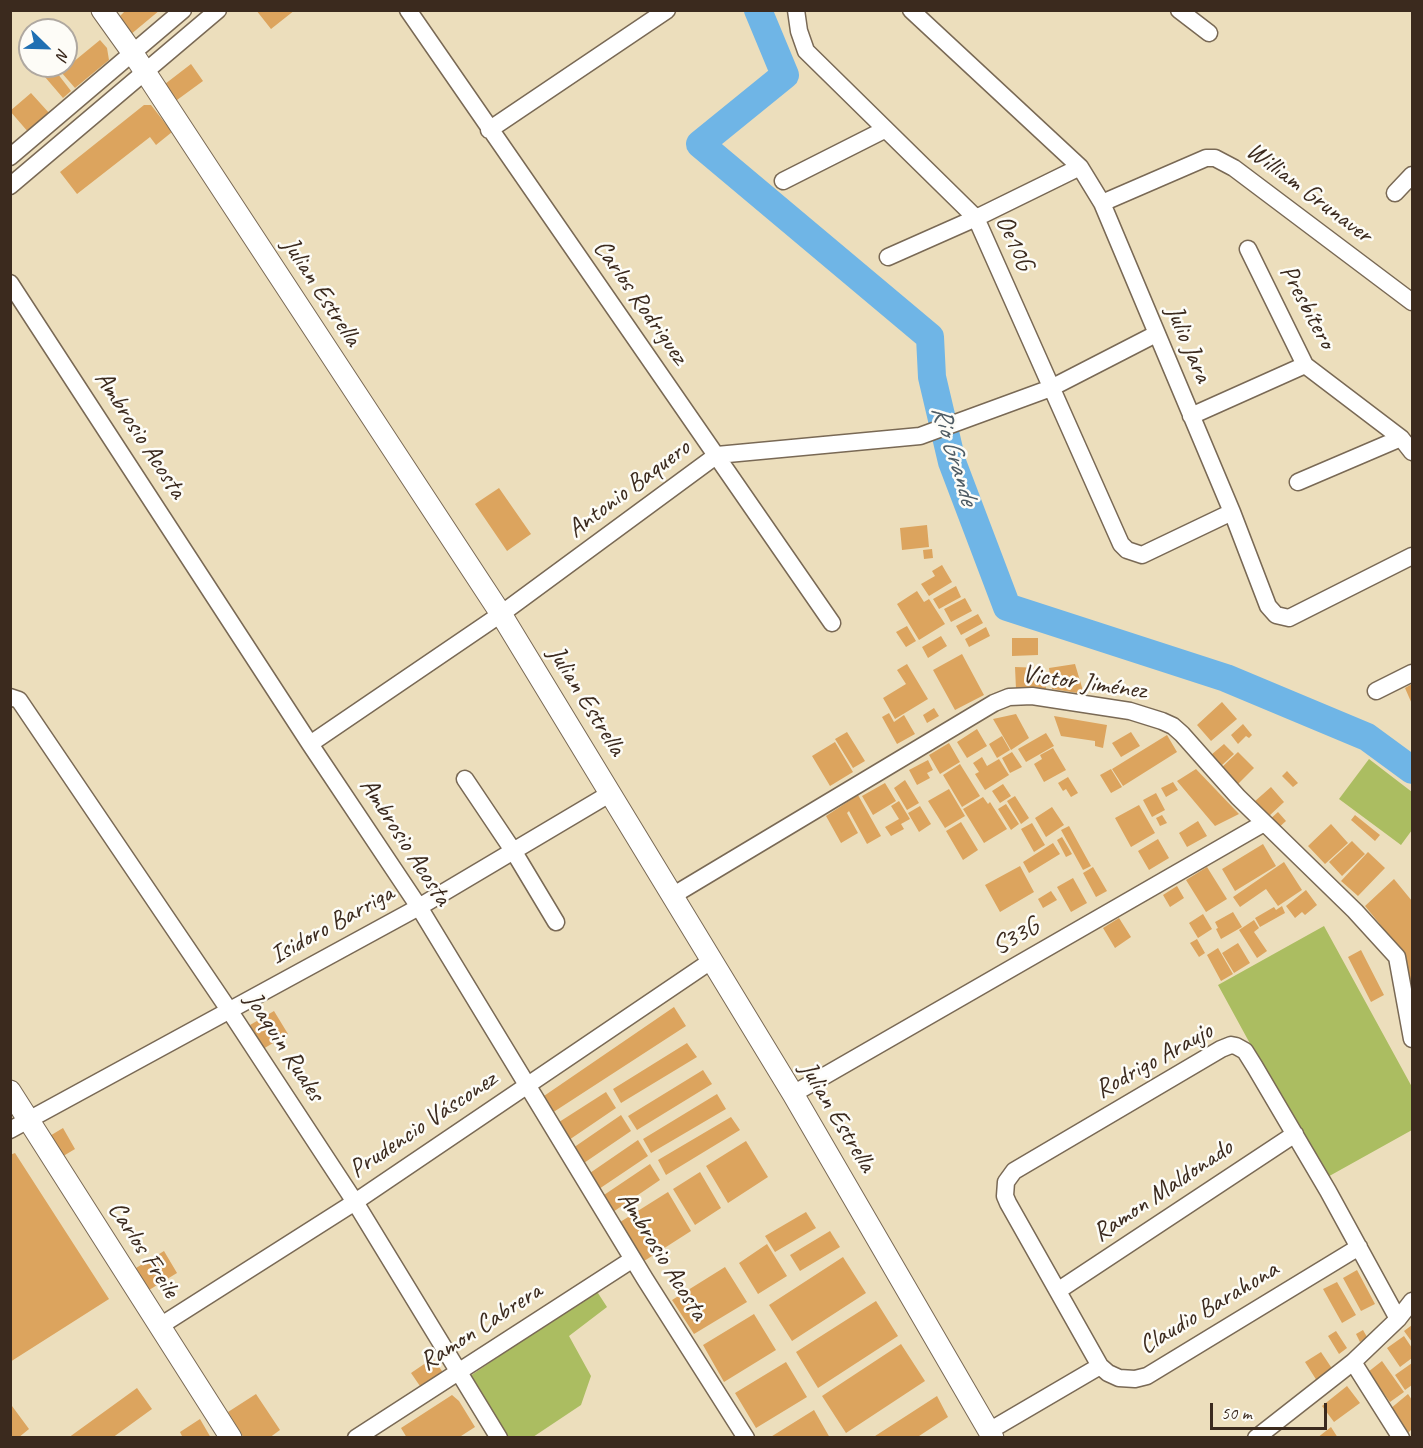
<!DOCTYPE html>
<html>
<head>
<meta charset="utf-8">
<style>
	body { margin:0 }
	#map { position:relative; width:1423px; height:1448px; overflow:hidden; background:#ecdebc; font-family:Caveat,sans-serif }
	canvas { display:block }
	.frame { position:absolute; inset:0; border:12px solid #3b2a1e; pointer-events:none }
	.north { position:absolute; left:18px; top:18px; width:60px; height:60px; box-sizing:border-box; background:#fdfcf7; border:2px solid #afa8a0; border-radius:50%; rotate:113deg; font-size:16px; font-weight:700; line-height:24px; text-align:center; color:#3b2a1e }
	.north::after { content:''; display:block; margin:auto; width:21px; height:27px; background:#1f6fb2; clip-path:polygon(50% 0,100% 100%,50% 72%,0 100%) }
	.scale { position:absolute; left:1210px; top:1403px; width:117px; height:27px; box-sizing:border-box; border:3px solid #3b2a1e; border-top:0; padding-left:8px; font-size:18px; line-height:21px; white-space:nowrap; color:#3b2a1e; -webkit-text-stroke:4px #fdfcf7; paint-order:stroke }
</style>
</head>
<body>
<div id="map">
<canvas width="1423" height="1448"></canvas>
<div class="frame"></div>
<div class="north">N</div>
<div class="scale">50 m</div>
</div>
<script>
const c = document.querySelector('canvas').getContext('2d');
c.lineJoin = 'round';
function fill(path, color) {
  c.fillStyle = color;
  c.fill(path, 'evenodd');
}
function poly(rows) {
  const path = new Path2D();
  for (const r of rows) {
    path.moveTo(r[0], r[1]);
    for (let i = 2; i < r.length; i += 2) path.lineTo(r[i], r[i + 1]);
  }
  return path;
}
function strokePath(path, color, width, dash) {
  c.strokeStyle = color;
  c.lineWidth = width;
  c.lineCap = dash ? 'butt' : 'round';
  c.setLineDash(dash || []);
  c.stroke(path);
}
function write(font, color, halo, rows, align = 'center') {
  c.font = font + ' Caveat,sans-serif';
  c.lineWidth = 5;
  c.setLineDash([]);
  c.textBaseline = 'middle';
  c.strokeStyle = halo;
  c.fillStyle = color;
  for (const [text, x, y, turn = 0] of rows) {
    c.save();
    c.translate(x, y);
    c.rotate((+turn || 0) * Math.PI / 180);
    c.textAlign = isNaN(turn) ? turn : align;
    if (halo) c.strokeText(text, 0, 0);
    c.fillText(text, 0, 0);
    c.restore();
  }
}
fill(poly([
	[1369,759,1412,792,1412,830,1401,845,1339,799],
	[1324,926,1412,1087,1412,1130,1324,1179,1218,985],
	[596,1290,607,1307,569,1336,591,1376,581,1405,533,1437,490,1437,457,1385]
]), '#abbd61');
strokePath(poly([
	[758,10,785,75,700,144,930,337,932,377,952,462,1007,607,1226,678,1367,737,1412,770]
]), '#6fb5e6', 28);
fill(poly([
	[126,10,160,10,130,35,117,19],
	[256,10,295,10,271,29],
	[100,40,107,48,109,60,75,88,61,72],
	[191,64,203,81,177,100,165,84],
	[54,69,71,91,63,98,45,77],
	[31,93,50,114,29,133,10,111],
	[144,105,151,105,172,132,156,145,150,137,77,194,60,172],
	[499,488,531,534,507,551,475,504],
	[927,525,929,547,902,550,900,528],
	[932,549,933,558,924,559,923,550],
	[942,565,952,582,929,596,921,584,935,576,932,571],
	[956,586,961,597,939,609,933,599],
	[917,591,924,602,929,599,945,624,919,640,897,604],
	[965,598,972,611,951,622,944,609],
	[978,614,983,623,961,635,956,626],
	[907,626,916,641,906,647,896,632],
	[986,627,990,636,969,647,965,639],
	[941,636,947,646,928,658,922,647],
	[1012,638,1038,638,1038,655,1012,656],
	[962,654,984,695,955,710,933,670],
	[907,664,928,699,895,719,883,698,906,684,897,670],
	[1075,664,1084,694,1052,689,1049,668],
	[1015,667,1042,668,1047,693,1016,689],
	[1412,684,1412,704,1405,688],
	[1222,702,1237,719,1211,741,1197,725],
	[934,708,939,716,927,723,923,715],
	[889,713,894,722,904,715,915,734,897,744,882,717],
	[1016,714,1029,738,1011,750,993,719],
	[1054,716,1107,725,1103,748,1095,746,1095,741,1061,736],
	[1243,724,1252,735,1249,738,1246,736,1238,744,1231,735],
	[977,729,987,746,967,758,957,742],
	[847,732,865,761,853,768,835,739],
	[1131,732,1140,746,1121,757,1112,743],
	[1046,733,1054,746,1026,762,1018,749],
	[1167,735,1177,752,1123,786,1112,769],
	[1002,736,1010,750,997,758,989,744],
	[835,742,853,772,830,786,812,756],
	[949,743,960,762,940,774,929,755],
	[1224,744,1234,754,1221,766,1211,755],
	[1053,748,1066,770,1044,782,1034,764,1042,759,1040,755],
	[1012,752,1022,767,1010,773,1002,758],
	[1238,752,1254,768,1236,786,1220,769],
	[982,757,987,766,999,759,1009,775,985,790,975,774,979,772,973,763],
	[928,760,933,770,927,773,930,778,917,785,909,770],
	[960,764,980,796,962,807,943,775],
	[1111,769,1122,787,1111,793,1100,775],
	[1196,769,1239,814,1215,826,1177,781],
	[1287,771,1298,783,1293,787,1282,776],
	[1068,777,1078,793,1071,797,1066,789,1063,791,1058,783],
	[905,780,919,803,907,810,894,788],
	[1173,782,1178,790,1166,797,1161,788],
	[885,783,896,801,873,815,862,796],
	[1003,784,1011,796,1000,803,992,791],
	[1271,787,1284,802,1268,817,1254,802],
	[949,789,965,816,945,828,928,801],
	[1156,793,1165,810,1152,817,1143,800],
	[858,795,881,836,867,844,849,811,847,813,858,833,841,843,826,816],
	[1015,796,1029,818,1021,824,1007,801],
	[983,797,988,804,990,802,1007,829,984,843,963,809],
	[899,801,910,819,901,824,904,829,891,836,885,827,899,819,891,806],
	[1006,804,1019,824,1011,830,998,809],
	[1139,805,1155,833,1131,847,1115,818],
	[920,806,931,824,919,832,908,813],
	[1052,807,1064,825,1046,837,1035,818],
	[1278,812,1286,821,1276,830,1268,821],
	[1162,815,1167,823,1160,826,1156,818],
	[1355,815,1380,835,1375,841,1351,820],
	[1198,821,1207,836,1187,847,1179,833],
	[961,822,978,850,963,860,946,831],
	[1032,823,1045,845,1034,852,1021,829],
	[1331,824,1348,843,1325,864,1308,846],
	[1069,826,1091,866,1083,870,1061,830],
	[1062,837,1072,854,1066,857,1057,840],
	[1158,839,1169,858,1149,870,1138,851],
	[1352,841,1365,854,1342,876,1329,862],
	[1053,843,1060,854,1029,873,1023,862],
	[1263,844,1276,866,1235,891,1222,869],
	[1368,852,1385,868,1358,896,1341,881],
	[1284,862,1302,890,1278,906,1266,889,1240,907,1233,897],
	[1020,866,1034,892,1000,912,985,885],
	[1093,867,1107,891,1096,897,1083,873],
	[1207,867,1227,899,1206,912,1186,880],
	[1073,878,1087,903,1071,912,1057,887],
	[1394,879,1412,901,1412,985,1404,960,1379,923,1365,906],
	[1177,886,1184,898,1170,907,1163,895],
	[1306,890,1317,905,1305,915,1302,912,1295,918,1286,906],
	[1051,891,1057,900,1043,908,1038,899],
	[1282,906,1285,913,1260,927,1255,918,1274,907,1276,910],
	[1233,912,1242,927,1221,939,1216,929,1218,928,1215,922],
	[1203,914,1212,929,1198,938,1189,923],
	[1119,918,1131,937,1115,948,1103,928],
	[1254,920,1259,928,1254,932,1267,951,1257,958,1239,930],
	[1197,939,1205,953,1199,957,1190,943],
	[1238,943,1250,963,1234,973,1222,953],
	[1218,948,1233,974,1221,981,1207,955],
	[1361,950,1384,995,1371,1002,1348,957],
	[674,1007,686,1026,552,1113,541,1098],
	[274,1011,288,1034,263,1049,250,1025],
	[687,1043,697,1057,621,1103,613,1089],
	[703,1070,712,1084,637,1130,628,1116],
	[606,1092,616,1108,566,1142,556,1124],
	[717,1094,726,1109,651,1153,643,1139],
	[621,1115,631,1131,581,1165,570,1150],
	[731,1117,740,1130,666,1175,658,1160],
	[63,1128,75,1149,60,1158,48,1137],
	[638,1140,648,1156,596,1191,587,1175],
	[746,1141,768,1177,728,1203,706,1166],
	[15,1153,109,1299,10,1362,10,1155],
	[650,1164,660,1180,610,1214,598,1199],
	[700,1172,721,1208,695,1225,673,1189],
	[668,1192,691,1231,641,1263,617,1224],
	[806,1212,816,1228,775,1252,765,1236],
	[830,1231,840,1247,800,1271,790,1255],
	[767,1244,787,1276,758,1294,739,1263],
	[164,1251,177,1273,149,1290,136,1268],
	[843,1257,866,1293,792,1341,769,1305],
	[725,1267,747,1302,694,1334,672,1300],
	[1357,1270,1375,1304,1361,1311,1343,1278],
	[1337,1282,1356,1315,1342,1323,1323,1289],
	[876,1301,898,1336,818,1388,796,1352],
	[754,1314,776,1350,724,1382,703,1345],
	[1412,1325,1412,1342,1404,1331],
	[1363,1330,1367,1337,1360,1342,1356,1334],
	[1336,1331,1347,1348,1339,1354,1328,1336],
	[1404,1336,1412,1348,1412,1358,1400,1367,1387,1348],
	[901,1344,925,1381,846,1433,822,1396],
	[1321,1352,1333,1370,1317,1381,1305,1362],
	[433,1358,444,1374,422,1389,411,1373],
	[1382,1361,1404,1392,1390,1402,1368,1372],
	[786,1362,807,1397,756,1428,735,1393],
	[1412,1363,1412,1385,1405,1390,1395,1375],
	[1347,1386,1360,1403,1334,1422,1322,1406],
	[137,1388,152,1409,112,1438,68,1438],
	[256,1394,280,1430,269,1438,244,1438,228,1412],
	[1408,1394,1412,1400,1412,1429,1408,1433,1390,1409],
	[452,1395,459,1401,475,1427,458,1438,407,1438,401,1428],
	[937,1396,948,1417,916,1438,872,1438],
	[12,1406,29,1429,18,1438,10,1438],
	[814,1410,830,1438,769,1438],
	[200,1419,211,1438,183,1438,180,1432],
	[1331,1427,1338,1438,1317,1438]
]), '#dca45e');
const minor = poly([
	[408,10,832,623],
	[796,10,799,31,806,51,976,218,1121,544,1127,550,1142,555,1232,512],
	[911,10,1080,167,1102,203,1232,512,1268,606,1276,615,1289,618,1412,556],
	[1179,10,1209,33],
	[489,130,667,10],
	[10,157,183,10],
	[783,181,884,130],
	[10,186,218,10],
	[1395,193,1412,175],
	[1102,203,1206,158,1215,158,1234,168,1412,302],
	[1248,249,1305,365,1401,438,1412,452],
	[888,257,976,218,1080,167],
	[10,283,310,744,419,907,645,1279,746,1438],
	[1191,416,1305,365],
	[1298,482,1401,438],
	[1376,691,1412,673],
	[10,697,19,700,229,1010,355,1202,499,1438],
	[310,744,501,614,717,455,920,436,1051,388,1156,334],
	[465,779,514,852,556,922],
	[672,896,994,703,1009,697,1032,696,1130,711,1162,721,1173,726,1182,734,1238,797,1355,911,1397,957,1412,1039],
	[793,1094,1264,823],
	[10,1130,419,907,611,793],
	[1059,1290,1295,1134],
	[160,1326,355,1202,711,961],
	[1353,1362,1401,1438],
	[1100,1366,1008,1203,1005,1196,1006,1182,1014,1171,1221,1049,1231,1045,1236,1046,1245,1051,1255,1067,1328,1191,1398,1319],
	[989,1431,1100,1366,1108,1373,1119,1378,1135,1379,1147,1376,1359,1247],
	[356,1438,633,1259],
	[1256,1438,1353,1362,1398,1319,1412,1301]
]);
const tertiary = poly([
	[102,10,132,52,501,614,793,1094,993,1438],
	[10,1091,231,1438]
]);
strokePath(minor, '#796955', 19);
strokePath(tertiary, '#796955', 23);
strokePath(minor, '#fff', 16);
strokePath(tertiary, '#fff', 21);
write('26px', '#3b2a1e', '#fdfcf7', [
	["William Grunaver",1309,193,37],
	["Oe10G",1014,243,65],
	["Julian Estrella",321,292,57],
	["Carlos Rodriguez",640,302,55],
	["Presbítero",1307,307,62],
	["Julio Jara",1188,344,67],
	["Ambrosio Acosta",140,435,57],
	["Antonio Baquero",629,489,-37],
	["Victor Jiménez",1084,683,8],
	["Julian Estrella",586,701,58],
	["Ambrosio Acosta",405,842,57],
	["Isidoro Barriga",332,925,-29],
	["S33G",1016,937,-30],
	["Joaquin Ruales",284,1047,57],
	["Rodrigo Araujo",1154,1061,-29],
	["Julian Estrella",837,1117,59],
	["Prudencio Vásconez",423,1125,-34],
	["Ramon Maldonado",1163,1191,-34],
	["Carlos Freile",143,1250,57],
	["Ambrosio Acosta",662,1256,58],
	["Claudio Barahona",1209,1308,-31],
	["Ramon Cabrera",481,1327,-33]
]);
write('italic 27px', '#4d5b64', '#fdfcf7', [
	["Rio Grande",954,455,73]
]);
</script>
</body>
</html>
